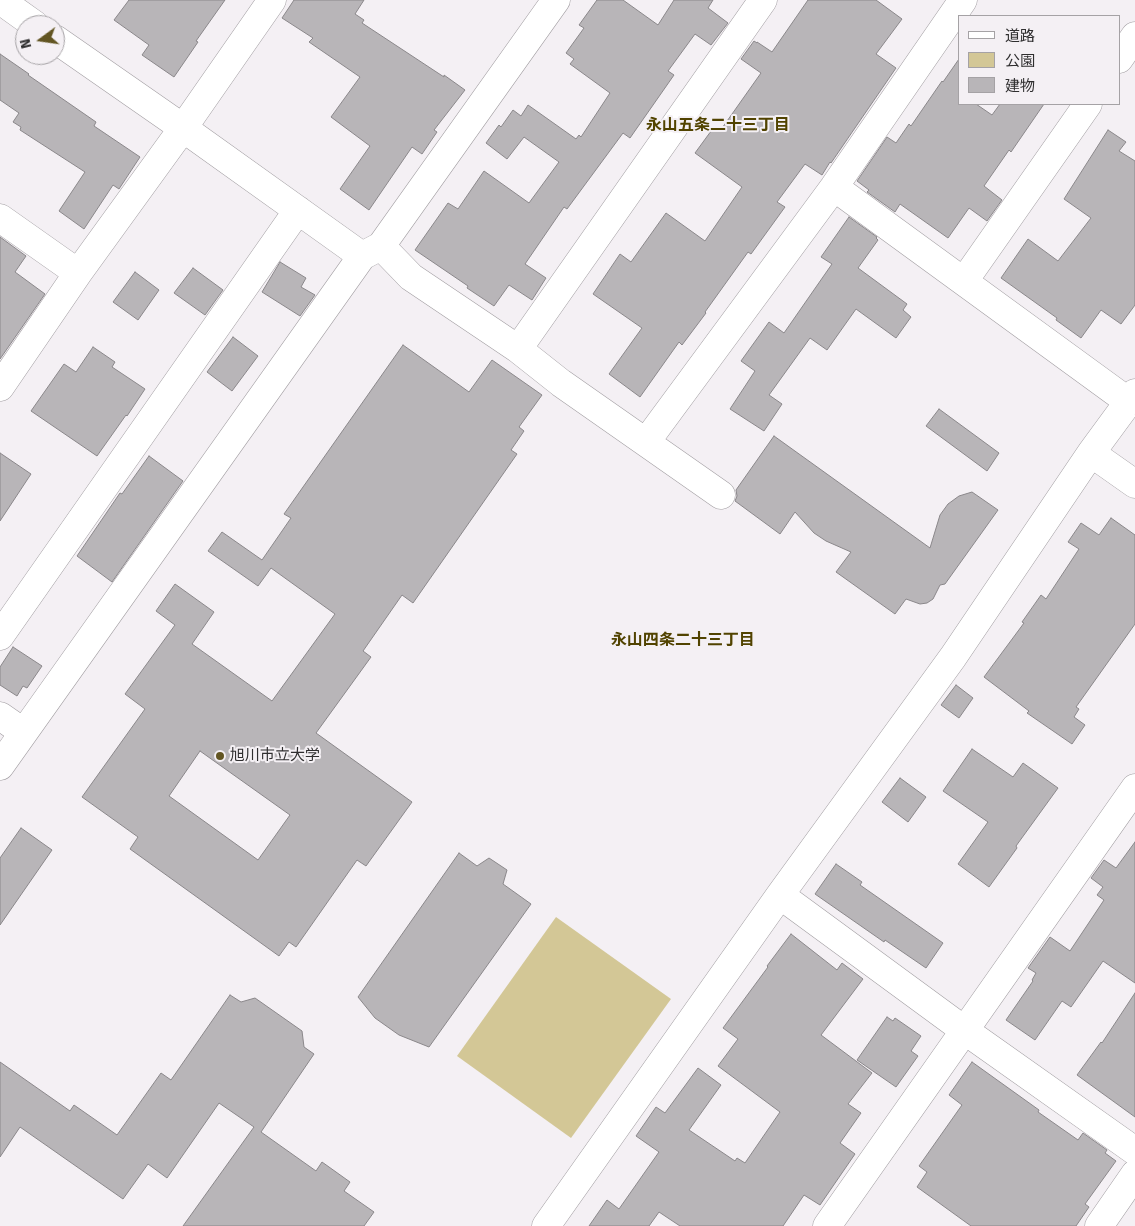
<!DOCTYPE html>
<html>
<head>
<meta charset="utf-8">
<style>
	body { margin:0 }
	#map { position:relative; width:1135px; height:1226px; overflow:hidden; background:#f4f0f4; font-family:"Fira Sans","Noto Sans JP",sans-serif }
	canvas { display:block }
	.legend { position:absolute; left:958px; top:15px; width:162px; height:90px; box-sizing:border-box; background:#f4f0f4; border:1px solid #a5a2a5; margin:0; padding:6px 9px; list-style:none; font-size:15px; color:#2f2e2f }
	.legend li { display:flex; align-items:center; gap:10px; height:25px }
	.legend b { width:25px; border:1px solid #a5a2a5 }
	.north { position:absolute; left:15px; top:15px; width:50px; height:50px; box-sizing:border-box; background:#f4f0f4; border:1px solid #a5a2a5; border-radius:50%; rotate:256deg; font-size:14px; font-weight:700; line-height:20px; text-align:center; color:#2f2e2f }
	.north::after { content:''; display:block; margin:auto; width:18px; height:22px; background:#625522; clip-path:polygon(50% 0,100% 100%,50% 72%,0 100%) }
</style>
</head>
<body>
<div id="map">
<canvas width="1135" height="1226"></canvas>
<ul class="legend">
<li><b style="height:6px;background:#fff"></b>道路</li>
<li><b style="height:14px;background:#d3c796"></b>公園</li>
<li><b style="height:14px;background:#b8b5b8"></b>建物</li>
</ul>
<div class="north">N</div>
</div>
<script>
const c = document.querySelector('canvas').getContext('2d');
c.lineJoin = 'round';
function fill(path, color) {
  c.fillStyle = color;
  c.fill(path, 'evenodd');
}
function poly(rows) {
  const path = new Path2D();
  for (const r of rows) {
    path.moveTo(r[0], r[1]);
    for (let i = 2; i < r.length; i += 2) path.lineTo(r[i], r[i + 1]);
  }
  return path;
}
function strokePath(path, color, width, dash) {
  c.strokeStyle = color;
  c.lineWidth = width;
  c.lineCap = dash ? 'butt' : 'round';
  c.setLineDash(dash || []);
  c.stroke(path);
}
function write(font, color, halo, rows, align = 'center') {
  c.font = font + ' "Fira Sans","Noto Sans JP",sans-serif';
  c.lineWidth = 4;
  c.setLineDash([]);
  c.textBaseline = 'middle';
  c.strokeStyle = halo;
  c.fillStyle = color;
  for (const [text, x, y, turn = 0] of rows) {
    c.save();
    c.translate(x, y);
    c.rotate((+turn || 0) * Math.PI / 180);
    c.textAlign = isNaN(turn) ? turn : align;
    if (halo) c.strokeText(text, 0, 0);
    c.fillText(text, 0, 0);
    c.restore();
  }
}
fill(poly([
	[556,917,671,999,571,1138,457,1056]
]), '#d3c796');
const building = poly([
	[129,0,225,0,196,41,198,42,174,77,142,55,149,45,114,20,129,0],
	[294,0,364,0,355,14,364,20,362,23,444,77,444,75,465,90,434,130,437,132,422,154,412,147,369,210,340,189,370,146,331,117,360,77,309,42,313,38,282,18,294,0],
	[597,0,623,0,658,25,674,0,713,0,708,8,728,23,711,45,695,34,668,71,674,75,630,138,623,133,567,209,564,207,525,264,546,278,532,300,509,285,494,306,467,288,468,286,415,250,448,203,458,209,484,171,529,203,559,162,524,137,507,159,486,143,499,125,501,127,513,110,521,116,528,105,576,139,579,135,581,137,610,93,570,64,574,59,566,53,584,28,579,25,597,0],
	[808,0,876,0,902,19,876,54,896,68,831,163,830,162,822,175,805,164,777,202,785,207,751,254,748,252,705,312,706,313,682,345,679,342,640,397,609,374,642,328,593,294,620,254,631,262,666,213,705,241,742,187,695,153,714,127,720,131,761,73,741,59,754,41,757,43,757,42,772,52,808,0],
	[0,54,29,74,28,75,96,122,94,126,140,157,119,189,113,185,84,229,59,211,85,172,20,130,21,127,13,122,19,113,0,100,0,54],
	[959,59,959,104,976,104,992,115,1000,104,1044,104,1011,152,1009,150,984,186,1002,200,987,221,969,208,948,238,900,204,895,212,867,192,869,190,857,181,887,137,896,143,909,124,911,126,942,81,943,82,959,59],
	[1108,130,1126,142,1119,151,1135,161,1135,305,1121,324,1101,310,1081,338,1056,320,1057,318,1001,278,1028,239,1058,261,1091,218,1064,199,1108,130],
	[849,217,877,237,876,238,878,240,858,268,907,304,903,310,911,317,896,338,856,309,827,350,810,338,769,395,782,404,764,431,730,409,755,371,741,361,769,322,784,333,832,264,821,257,849,217],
	[0,237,26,256,15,272,45,294,0,359,0,237],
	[280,262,306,278,301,287,315,295,300,316,262,292,280,262],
	[193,268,223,290,205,315,174,293,193,268],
	[135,272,159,290,138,320,113,302,135,272],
	[233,337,258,356,232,391,207,372,233,337],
	[403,345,469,392,492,360,542,395,519,427,524,431,511,450,517,454,413,603,402,595,363,651,371,657,316,733,412,802,366,866,357,860,296,947,289,942,279,956,130,849,138,837,82,797,145,709,125,694,175,625,156,611,175,584,214,612,192,644,272,701,335,614,271,568,258,586,208,551,222,532,262,560,291,518,284,514,403,345],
	[200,751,290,815,258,860,169,796,200,751],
	[93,347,115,362,112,367,145,389,127,416,126,415,97,456,31,411,64,364,76,372,93,347],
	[939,409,999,453,987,471,926,426,939,409],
	[774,436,930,548,940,515,948,504,959,496,972,492,998,510,945,584,940,585,933,599,927,603,920,604,906,599,895,614,836,572,851,552,826,541,814,533,795,512,780,534,735,501,737,496,736,490,774,436],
	[0,453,31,474,0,521,0,453],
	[149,456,183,481,112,582,77,556,120,493,122,494,149,456],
	[1111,518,1135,535,1135,624,1076,707,1079,709,1074,717,1085,725,1072,744,1027,713,1029,711,984,677,1024,623,1022,622,1041,595,1046,599,1079,549,1068,542,1081,523,1099,535,1111,518],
	[13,647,42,666,27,688,23,686,17,696,0,685,0,667,13,647],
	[956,685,973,698,959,718,941,705,956,685],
	[972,749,1013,777,1023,763,1058,788,1016,846,1017,848,989,887,958,864,988,822,943,791,972,749],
	[900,778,926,797,908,822,882,802,900,778],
	[21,828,52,850,0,925,0,858,21,828],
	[1135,842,1135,983,1103,961,1071,1007,1062,1001,1035,1040,1006,1020,1033,981,1032,980,1036,973,1028,968,1050,937,1070,951,1104,900,1097,895,1103,887,1091,878,1104,860,1116,868,1135,842],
	[459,853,477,866,489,858,507,870,503,884,531,904,429,1047,399,1035,375,1018,358,997,459,853],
	[836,864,862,882,860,885,943,943,926,968,885,940,884,942,815,894,836,864],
	[791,934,837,970,842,963,863,979,821,1035,872,1073,848,1104,861,1113,840,1143,855,1154,820,1205,804,1195,783,1226,680,1226,659,1212,649,1226,589,1226,607,1200,619,1209,659,1152,636,1136,656,1107,665,1113,698,1068,721,1085,689,1130,735,1161,737,1158,745,1163,780,1112,718,1066,738,1039,723,1028,768,967,767,966,791,934],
	[1135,993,1135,1117,1077,1075,1101,1042,1102,1043,1135,993],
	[230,995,241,1002,255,998,302,1031,304,1047,314,1054,261,1132,316,1171,322,1162,350,1182,344,1191,374,1212,364,1226,183,1226,254,1127,219,1103,167,1178,148,1164,123,1199,20,1127,0,1157,0,1062,70,1111,74,1105,117,1135,161,1073,171,1080,230,995],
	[887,1017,893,1021,895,1018,921,1036,911,1051,918,1056,896,1087,857,1060,887,1017],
	[972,1062,1039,1110,1038,1112,1078,1140,1083,1133,1107,1150,1105,1153,1116,1161,1085,1204,1089,1207,1076,1226,971,1226,917,1187,927,1172,919,1166,962,1105,949,1095,972,1062]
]);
fill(building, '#b8b5b8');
strokePath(building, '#8a878a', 1);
const minor = poly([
	[0,0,35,25],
	[55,39,183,128,362,256],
	[1119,59,1135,36],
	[834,187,1129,402],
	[0,218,78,273],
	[381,246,411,277,518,349,561,383,721,495],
	[964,281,1088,104],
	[518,349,763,0],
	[0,387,78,273,183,128,272,0],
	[646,442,834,187,963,0],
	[1091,453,1135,484],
	[0,636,298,210],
	[0,716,23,732],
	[0,766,362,256,381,246,556,0],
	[780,895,964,1030,1135,1151],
	[546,1226,780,895,953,657,1091,453,1135,393],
	[827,1226,1135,788],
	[1099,1226,1135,1174]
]);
strokePath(minor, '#a19da1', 29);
strokePath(minor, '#fff', 28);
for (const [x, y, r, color] of [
	[220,756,5,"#625522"]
]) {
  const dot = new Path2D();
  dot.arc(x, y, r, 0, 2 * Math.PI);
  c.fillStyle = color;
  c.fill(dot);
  strokePath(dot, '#f4f0f4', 2);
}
write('15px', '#2f2e2f', '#f4f0f4', [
	["旭川市立大学",230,756]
], 'left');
write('bold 16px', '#514300', '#f4f0f4', [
	["永山五条二十三丁目",718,126],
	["永山四条二十三丁目",683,641]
]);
</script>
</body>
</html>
